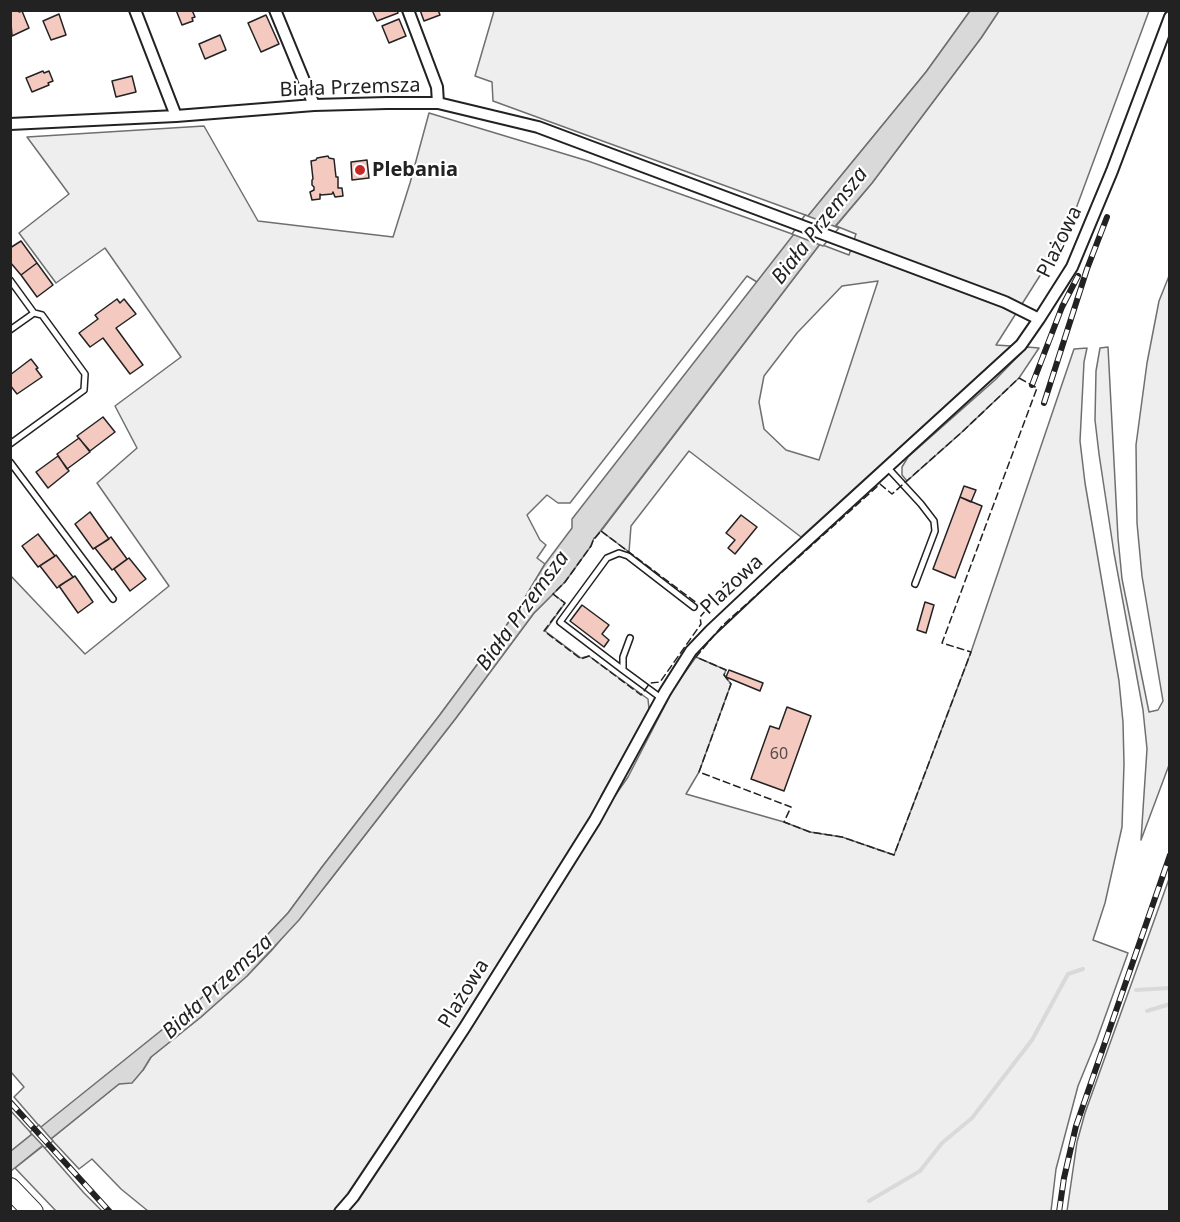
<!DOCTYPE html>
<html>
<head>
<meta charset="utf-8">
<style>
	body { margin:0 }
	#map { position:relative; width:1180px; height:1222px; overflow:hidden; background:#fff; font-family:"Noto Sans",sans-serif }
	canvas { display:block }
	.frame { position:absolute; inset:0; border:12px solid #222; pointer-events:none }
</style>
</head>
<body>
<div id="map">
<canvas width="1180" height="1222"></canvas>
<div class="frame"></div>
</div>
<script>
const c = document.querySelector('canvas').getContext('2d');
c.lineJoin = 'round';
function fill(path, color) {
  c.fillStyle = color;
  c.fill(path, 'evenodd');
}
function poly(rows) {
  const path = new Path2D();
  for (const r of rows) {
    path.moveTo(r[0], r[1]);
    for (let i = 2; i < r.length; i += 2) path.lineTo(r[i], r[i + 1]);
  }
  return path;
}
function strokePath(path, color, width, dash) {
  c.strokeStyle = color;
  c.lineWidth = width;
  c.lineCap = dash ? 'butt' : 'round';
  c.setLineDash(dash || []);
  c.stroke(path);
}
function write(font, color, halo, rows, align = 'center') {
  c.font = font + ' "Noto Sans",sans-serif';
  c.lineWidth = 4.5;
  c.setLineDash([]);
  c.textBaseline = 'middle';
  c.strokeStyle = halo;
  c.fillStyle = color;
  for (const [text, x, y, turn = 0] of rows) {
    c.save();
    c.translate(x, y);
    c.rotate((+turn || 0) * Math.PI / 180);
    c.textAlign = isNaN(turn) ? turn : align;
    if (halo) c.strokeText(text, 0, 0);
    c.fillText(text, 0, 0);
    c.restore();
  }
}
const green = poly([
	[494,11,970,11,926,72,808,216,493,101,492,82,475,76,494,11],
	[999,11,1149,11,1067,233,996,345,1011,346,801,537,689,451,631,526,629,552,601,531,820,244,849,255,856,234,836,226,872,183,981,38,999,11],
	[878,281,819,460,786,450,764,429,759,402,764,376,797,333,842,286,878,281],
	[429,113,588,161,795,235,757,282,747,276,570,503,558,503,547,495,527,515,540,540,546,545,537,558,545,564,517,611,439,716,322,867,288,913,235,969,198,1001,41,1128,14,1097,24,1087,11,1072,10,575,85,654,169,586,97,483,137,448,115,406,181,357,105,248,56,283,19,233,69,194,27,137,204,126,258,221,393,237,410,183,429,113],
	[1169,276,1169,765,1141,840,1147,749,1143,710,1114,553,1099,454,1095,420,1096,371,1100,348,1108,347,1118,538,1122,579,1149,712,1158,710,1163,701,1142,576,1137,523,1136,445,1147,363,1159,301,1169,276],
	[1027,347,1039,348,1019,378,962,432,907,481,902,475,902,467,908,457,995,380,1027,347],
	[1087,348,1084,362,1080,441,1085,483,1119,681,1123,722,1124,764,1122,827,1105,903,1093,940,1128,953,1096,1042,1078,1086,1056,1169,1051,1211,148,1211,121,1189,92,1159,79,1169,51,1139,119,1084,143,1070,151,1057,201,1017,247,976,272,950,327,884,456,718,534,613,553,594,565,603,545,631,581,658,589,656,648,699,649,709,601,796,612,800,628,777,675,686,696,657,726,670,724,675,731,684,699,772,686,794,784,822,810,832,842,837,894,855,971,652,1074,349,1087,348],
	[1169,879,1169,1211,1067,1211,1077,1142,1085,1113,1169,879],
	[10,1110,32,1134,11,1151,10,1151,10,1110],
	[43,1146,84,1193,102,1211,56,1211,15,1168,43,1146]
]);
fill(green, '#eee');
strokePath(green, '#6f6f6f', 1.5);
const water = poly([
	[970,11,999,11,981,38,872,183,820,244,595,538,594,538,591,546,565,582,534,613,456,718,299,920,247,976,201,1017,151,1057,143,1070,132,1083,119,1084,11,1171,11,1151,198,1001,235,969,288,913,322,867,439,716,517,611,545,564,572,528,572,519,579,510,808,216,926,72,970,11]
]);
fill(water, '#d9d9d9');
strokePath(water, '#6f6f6f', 1.5);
const pier = poly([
	[805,215,839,228,823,246,792,234,805,215],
	[39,1125,53,1141,45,1148,30,1132,39,1125]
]);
fill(pier, '#fff');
strokePath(pier, '#6f6f6f', 1.5);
strokePath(poly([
	[1136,990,1170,988],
	[1147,1011,1170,1004],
	[869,1201,920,1171,942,1143,972,1118,1032,1040,1068,974,1083,969]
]), '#d9d9d9', 4);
const building = poly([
	[13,10,19,10,19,12,22,11,29,28,12,36,10,11,13,10],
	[176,10,192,10,195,17,192,18,193,21,182,25,176,10],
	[372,10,397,10,398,13,377,21,372,10],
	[420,10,438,10,440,15,424,21,420,10],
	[59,14,66,35,51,40,43,21,59,14],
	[266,15,279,44,261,52,248,23,266,15],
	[399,19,406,36,389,43,382,26,399,19],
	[220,35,226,50,205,59,199,44,220,35],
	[43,71,44,73,49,71,53,81,48,83,49,85,32,92,26,78,43,71],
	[132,76,136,92,116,97,112,81,132,76],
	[328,156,329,158,334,159,336,177,338,177,338,188,342,188,343,196,335,197,333,192,332,194,321,195,320,194,320,199,312,200,310,192,314,190,314,187,312,185,312,180,313,179,311,161,316,160,317,158,328,156],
	[367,160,369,178,352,180,351,162,367,160],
	[21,241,37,263,21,275,10,262,10,248,21,241],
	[37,263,53,285,37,297,21,275,37,263],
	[117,299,120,303,124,299,136,314,116,328,143,365,130,374,103,338,90,347,79,333,98,319,95,315,117,299],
	[31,359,38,368,36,369,42,377,17,394,10,385,10,375,31,359],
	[103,417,115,432,90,451,77,436,103,417],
	[79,438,90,452,67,469,57,454,79,438],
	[58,456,69,471,48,488,36,472,58,456],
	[964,486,976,490,971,502,960,497,964,486],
	[960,497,982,506,955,578,933,569,960,497],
	[90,512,109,539,93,549,75,524,90,512],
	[741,515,757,527,735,554,728,548,735,540,726,533,741,515],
	[38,534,55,556,38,567,22,546,38,534],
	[111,537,127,559,112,570,95,548,111,537],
	[56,555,73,577,57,588,40,566,56,555],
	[129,558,146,579,130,591,114,569,129,558],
	[75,576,93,602,78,613,59,586,75,576],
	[925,602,934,605,926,633,917,630,925,602],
	[582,605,609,625,602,634,609,640,604,647,570,621,582,605],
	[729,670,763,683,760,691,726,677,729,670],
	[787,707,811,716,784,791,751,779,770,726,779,729,787,707]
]);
fill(building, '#f3c9c0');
strokePath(building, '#222', 1.5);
const lane = poly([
	[10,280,34,313],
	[10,330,34,313,42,315,85,374,84,390,10,444],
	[10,462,113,599],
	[887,467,921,504,934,521,935,531,915,584],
	[630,638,623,657,623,670,661,698],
	[623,670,560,622,607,558,619,553,628,556,694,607]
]);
const street = poly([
	[135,10,176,116],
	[275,10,314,105],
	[408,10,437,87,438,103],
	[10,124,176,116,314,105,387,103,438,103,538,127,1005,302,1039,319],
	[340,1212,353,1197,393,1137,465,1027,595,820,665,692,691,651,710,631,779,566,1021,345,1039,319,1072,267,1112,171,1170,17]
]);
const highway = poly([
	[10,1188,33,1212]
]);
strokePath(lane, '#222', 8);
strokePath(street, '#222', 14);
strokePath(highway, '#222', 22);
strokePath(lane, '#fff', 5);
strokePath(street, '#fff', 10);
strokePath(highway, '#fff', 20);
const rail = poly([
	[1032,385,1062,307,1078,276],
	[1044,403,1087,269,1107,217],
	[10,1102,110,1212],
	[1059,1212,1064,1178,1076,1126,1170,855]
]);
strokePath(rail, '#222', 6);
strokePath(rail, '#fff', 4, [11]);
strokePath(poly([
	[1019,378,1037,388,942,643,971,652,894,855,842,837,810,832,784,822,791,807,699,772,731,684,724,675,726,670,696,657,722,626,880,484,892,494,962,432,1019,378],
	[601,531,706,610,700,617,701,624,660,682,650,683,641,695,589,656,581,659,544,631,565,603,553,594,565,582,591,546,594,538,595,538,601,531]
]), '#222', 1.5, [8, 3]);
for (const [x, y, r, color] of [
	[360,170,6,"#c62828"]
]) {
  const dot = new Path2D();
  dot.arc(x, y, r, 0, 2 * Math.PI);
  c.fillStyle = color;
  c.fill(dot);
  strokePath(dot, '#fff', 2);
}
write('16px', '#564c4a', null, [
	["60",779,754]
]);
write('20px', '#222', '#fff', [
	["Biała Przemsza",350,88,-2],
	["Plażowa",1060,242,-64],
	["Plażowa",732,585,-43],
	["Plażowa",464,994,-58]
]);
write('bold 20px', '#222', '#fff', [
	["Plebania",372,170]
], 'left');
write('italic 21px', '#222', '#fff', [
	["Biała Przemsza",820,226,-52],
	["Biała Przemsza",523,611,-54],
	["Biała Przemsza",218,987,-43]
]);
</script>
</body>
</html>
